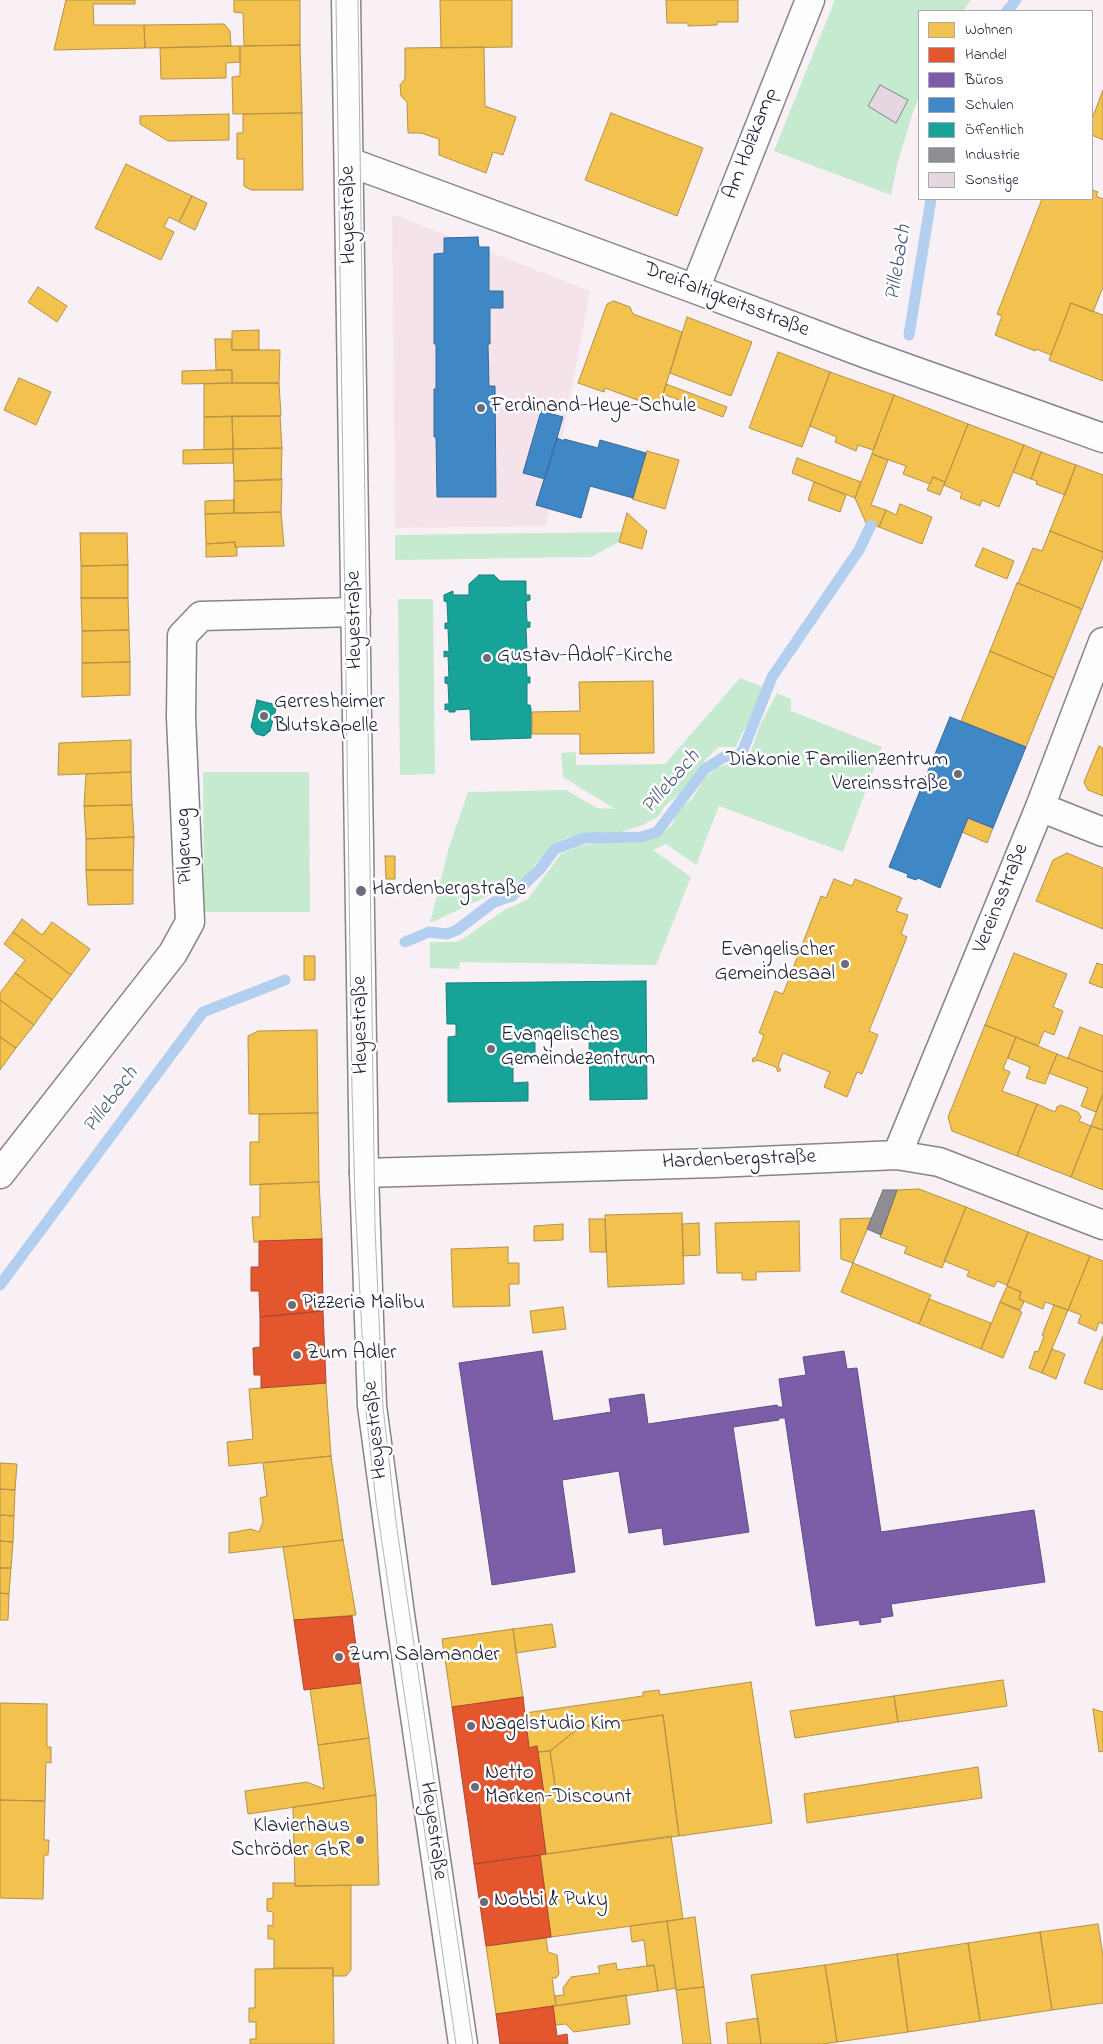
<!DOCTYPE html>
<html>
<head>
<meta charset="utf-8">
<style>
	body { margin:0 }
	#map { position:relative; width:1103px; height:2044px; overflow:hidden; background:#f8f0f4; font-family:"Indie Flower",sans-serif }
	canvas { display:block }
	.legend { position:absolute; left:918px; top:10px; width:175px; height:190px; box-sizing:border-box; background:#fff; border:1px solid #a7a7b1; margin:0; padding:6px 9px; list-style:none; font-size:15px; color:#22223b }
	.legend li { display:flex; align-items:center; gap:10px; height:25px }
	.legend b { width:25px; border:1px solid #a7a7b1 }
</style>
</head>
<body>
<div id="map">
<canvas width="1103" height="2044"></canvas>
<ul class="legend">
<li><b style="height:14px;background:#f2c14e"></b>Wohnen</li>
<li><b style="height:14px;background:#e4572e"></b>Handel</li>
<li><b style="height:14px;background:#7b5ea7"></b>Büros</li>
<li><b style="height:14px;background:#3f88c5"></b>Schulen</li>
<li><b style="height:14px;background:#17a398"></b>Öffentlich</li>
<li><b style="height:14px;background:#8d8d92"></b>Industrie</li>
<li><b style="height:14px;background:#e5d7df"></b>Sonstige</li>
</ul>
</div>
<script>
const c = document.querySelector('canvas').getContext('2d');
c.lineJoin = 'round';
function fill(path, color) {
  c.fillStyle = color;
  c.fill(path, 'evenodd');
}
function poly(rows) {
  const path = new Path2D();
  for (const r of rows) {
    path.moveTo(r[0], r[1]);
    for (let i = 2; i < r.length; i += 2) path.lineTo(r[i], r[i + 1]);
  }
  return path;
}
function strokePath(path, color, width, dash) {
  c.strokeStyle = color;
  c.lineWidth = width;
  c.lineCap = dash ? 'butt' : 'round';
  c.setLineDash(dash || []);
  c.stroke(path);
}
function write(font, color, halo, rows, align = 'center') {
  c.font = font + ' "Indie Flower",sans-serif';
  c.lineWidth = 5;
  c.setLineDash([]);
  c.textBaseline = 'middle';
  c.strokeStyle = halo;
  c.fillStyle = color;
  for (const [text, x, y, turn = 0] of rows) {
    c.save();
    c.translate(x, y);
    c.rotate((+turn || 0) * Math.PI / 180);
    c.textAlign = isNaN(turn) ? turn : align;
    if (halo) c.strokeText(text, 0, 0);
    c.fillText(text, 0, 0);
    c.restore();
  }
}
fill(poly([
	[392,214,590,291,546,526,395,528]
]), '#f5e3ec');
fill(poly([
	[835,0,971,0,963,11,919,11,919,97,913,112,897,165,891,195,774,151],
	[622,532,619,542,591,557,395,560,395,535],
	[398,599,433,599,435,774,400,775],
	[740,678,763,687,753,717,742,733,736,747,719,747,708,757,697,771,691,784,665,806,659,816,643,825,612,835,582,834,569,837,557,842,535,865,526,877,511,889,499,891,430,923,449,847,468,792,566,790,597,808,615,809,563,777,561,753,576,752,576,765,665,764],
	[777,693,791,699,791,711,882,747,843,852,719,806,696,865,666,844,653,850,691,877,656,965,460,962,459,969,430,968,430,942,458,942,506,909,527,900,561,854,579,846,601,842,642,842,658,837,672,825,678,810,692,799,704,779,717,768,736,761,748,760,760,725],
	[203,772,309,772,310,912,204,912]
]), '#c6ead0');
const homes = poly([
	[66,0,135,0,135,4,93,4,94,25,144,25,145,48,54,50,66,0],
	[234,0,300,0,300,45,244,46,243,13,234,12,234,0],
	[440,0,512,0,512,47,441,48,440,0],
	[666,0,738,0,738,22,717,22,717,25,688,26,688,23,667,23,666,0],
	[224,24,230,31,231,46,145,48,144,25,224,24],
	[300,45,302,113,233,114,232,77,240,76,240,46,300,45],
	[231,46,240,46,240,62,226,63,226,78,161,79,160,48,231,46],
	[484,47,485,106,516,117,503,155,493,152,486,173,439,155,439,139,421,133,408,133,407,102,401,96,400,85,405,79,405,48,484,47],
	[1103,90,1103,140,1092,135,1092,119,1103,90],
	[302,113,303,190,251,190,244,186,244,159,237,159,237,133,243,133,243,114,302,113],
	[611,113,703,148,677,216,585,180,611,113],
	[229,114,229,140,168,141,140,124,140,116,229,114],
	[126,164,192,196,179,222,169,217,164,227,174,232,161,260,95,228,126,164],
	[1092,190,1098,192,1096,196,1103,199,1103,287,1093,312,1071,303,1051,355,1036,349,1035,351,995,335,1002,316,997,314,1042,199,1092,199,1092,190],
	[192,196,207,203,195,230,179,222,192,196],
	[38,287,67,306,57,322,28,302,38,287],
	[614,301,630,307,633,314,682,332,659,408,605,388,604,392,578,383,607,304,614,301],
	[1071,303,1103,315,1103,381,1049,360,1071,303],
	[687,317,752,342,731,396,670,373,687,317],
	[259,330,259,350,232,350,232,331,259,330],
	[215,339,231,339,232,350,280,350,279,383,232,383,232,370,216,370,215,339],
	[778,352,830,372,802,447,749,428,778,352],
	[216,370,232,370,232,383,182,384,182,371,216,370],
	[830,372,894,395,873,450,858,445,856,451,835,442,837,437,810,426,830,372],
	[19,378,51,392,36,425,4,410,19,378],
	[232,383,279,383,281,416,204,417,204,384,232,383],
	[666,384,727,407,723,417,663,394,666,384],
	[894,395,968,424,945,482,933,477,930,484,903,474,906,466,872,454,894,395],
	[232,416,233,449,204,450,204,417,232,416],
	[232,416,280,416,282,448,233,449,232,416],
	[968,424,1024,445,999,507,982,500,980,506,960,498,962,493,944,485,968,424],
	[1024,445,1041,452,1031,479,1013,472,1024,445],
	[282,448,281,480,234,481,233,449,282,448],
	[233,449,233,463,183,464,183,450,233,449],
	[647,451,679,460,665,509,632,499,647,451],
	[1041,452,1076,465,1065,495,1036,484,1037,481,1031,479,1041,452],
	[872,454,888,460,871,505,886,510,879,527,866,523,855,498,872,454],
	[797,458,861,482,855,498,792,473,797,458],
	[1076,465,1103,475,1103,552,1050,531,1076,465],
	[933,477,945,482,940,495,927,490,933,477],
	[282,479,281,512,234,513,234,481,282,479],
	[814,482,846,495,840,512,808,500,814,482],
	[234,500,234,513,205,514,205,501,234,500],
	[900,504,932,517,922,544,879,527,886,510,896,515,900,504],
	[281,512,284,546,237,547,235,547,235,542,206,544,205,514,281,512],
	[627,513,647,531,642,549,619,542,627,513],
	[1050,531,1103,552,1103,557,1082,609,1018,583,1033,548,1042,551,1050,531],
	[80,533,127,533,128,565,81,566,80,533],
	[235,542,235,547,237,547,237,556,206,557,206,544,235,542],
	[983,548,1014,561,1007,579,975,566,983,548],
	[128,565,128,598,81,598,81,566,128,565],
	[1017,583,1082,609,1054,678,990,651,1017,583],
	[81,598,128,598,129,630,82,631,81,598],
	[129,630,130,662,82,663,82,631,129,630],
	[990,651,1054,678,1026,747,961,721,990,651],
	[130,662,130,695,82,697,82,663,130,662],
	[653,681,654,753,580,754,580,734,532,734,532,712,580,711,579,682,653,681],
	[131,740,131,772,58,775,59,743,131,740],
	[1099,746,1103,748,1103,796,1088,790,1084,782,1099,746],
	[131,772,132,805,84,806,86,774,131,772],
	[132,805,134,837,86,839,84,806,132,805],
	[968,818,993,828,987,843,962,832,968,818],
	[134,837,133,870,86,870,86,839,134,837],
	[1067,853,1103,868,1103,929,1036,901,1053,860,1067,853],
	[385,856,395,856,395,879,386,879,385,856],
	[86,870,133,870,133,904,88,905,86,870],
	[834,879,852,886,855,879,902,898,896,911,908,915,901,934,907,937,869,1031,878,1035,862,1074,857,1072,847,1097,824,1087,830,1072,783,1053,778,1066,781,1070,778,1072,776,1067,757,1060,753,1062,752,1059,756,1057,764,1035,759,1033,775,991,783,994,821,896,826,898,834,879],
	[22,919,42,935,52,922,90,949,71,975,13,932,22,919],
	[13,932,71,975,52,1000,15,973,25,960,4,944,13,932],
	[1014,953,1067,974,1053,1007,1063,1011,1054,1035,1044,1031,1038,1046,985,1025,1014,953],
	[304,956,315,956,315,980,304,980,304,956],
	[1097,963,1103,965,1103,988,1089,983,1097,963],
	[15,973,52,1000,34,1025,0,1000,0,993,15,973],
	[0,1000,34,1025,16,1048,0,1037,0,1000],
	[985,1025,1016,1037,1003,1069,1010,1072,1002,1091,1037,1104,1017,1156,952,1131,948,1117,985,1025],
	[1080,1027,1103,1036,1103,1072,1068,1058,1080,1027],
	[317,1030,318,1113,249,1114,248,1036,258,1031,317,1030],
	[0,1037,16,1048,0,1070,0,1037],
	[1016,1037,1057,1054,1045,1084,1026,1078,1030,1067,1008,1058,1016,1037],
	[1057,1054,1103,1072,1103,1094,1096,1112,1081,1106,1088,1088,1049,1073,1057,1054],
	[1103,1094,1103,1130,1091,1126,1103,1094],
	[1037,1104,1055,1112,1057,1107,1061,1105,1078,1112,1081,1117,1079,1121,1091,1126,1071,1177,1017,1156,1037,1104],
	[318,1113,319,1182,250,1185,250,1142,259,1142,259,1114,318,1113],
	[1091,1126,1103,1130,1103,1190,1071,1177,1091,1126],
	[319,1182,322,1239,254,1242,252,1217,260,1217,260,1184,319,1182],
	[919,1189,966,1207,942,1268,904,1253,907,1247,880,1237,897,1190,919,1189],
	[966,1207,1028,1232,1007,1285,997,1281,994,1287,967,1276,969,1271,944,1261,966,1207],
	[682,1213,684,1284,608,1287,605,1215,682,1213],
	[872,1218,853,1263,841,1259,840,1219,872,1218],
	[589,1219,605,1219,606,1252,590,1252,589,1219],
	[799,1221,800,1271,756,1272,756,1280,742,1280,742,1273,717,1273,715,1223,799,1221],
	[699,1223,700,1255,683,1256,682,1224,699,1223],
	[563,1224,563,1240,534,1241,534,1226,563,1224],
	[1028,1232,1090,1256,1068,1310,1045,1302,1043,1309,1019,1299,1021,1292,1007,1286,1028,1232],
	[508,1247,508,1263,519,1263,519,1284,509,1284,510,1306,453,1307,451,1249,508,1247],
	[1090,1256,1103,1261,1103,1324,1099,1322,1096,1331,1078,1323,1081,1315,1068,1310,1090,1256],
	[853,1263,931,1295,919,1324,841,1292,853,1263],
	[1007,1286,1021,1292,1019,1299,1024,1302,1020,1310,1000,1302,1007,1286],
	[929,1299,991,1323,981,1349,919,1324,929,1299],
	[1000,1302,1022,1312,1003,1358,981,1349,1000,1302],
	[1054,1305,1068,1310,1042,1373,1029,1368,1035,1351,1038,1352,1044,1336,1042,1335,1054,1305],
	[563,1307,566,1329,533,1333,530,1311,563,1307],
	[1103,1336,1103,1387,1102,1390,1084,1383,1103,1336],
	[1052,1349,1065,1354,1056,1379,1042,1373,1052,1349],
	[326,1383,331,1456,229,1466,227,1442,253,1439,249,1389,326,1383],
	[331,1456,343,1540,229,1553,229,1533,251,1529,259,1532,263,1522,260,1498,267,1496,263,1463,331,1456],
	[0,1463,17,1464,15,1490,0,1489,0,1463],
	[0,1489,15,1490,14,1516,0,1515,0,1489],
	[0,1515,14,1516,13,1542,0,1541,0,1515],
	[343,1540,356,1615,294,1620,283,1547,343,1540],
	[0,1541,13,1542,11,1568,0,1568,0,1541],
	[0,1568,11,1568,9,1594,0,1593,0,1568],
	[0,1593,9,1594,8,1620,0,1620,0,1593],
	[552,1624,556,1647,516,1653,513,1629,552,1624],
	[513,1629,523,1697,452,1707,442,1639,513,1629],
	[1003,1680,1007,1706,898,1722,894,1696,1003,1680],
	[751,1682,772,1823,679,1836,663,1715,580,1727,550,1751,538,1752,537,1746,529,1748,525,1713,643,1696,643,1692,659,1690,660,1695,751,1682],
	[361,1683,369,1738,318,1745,310,1689,361,1683],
	[894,1696,898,1722,795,1738,790,1711,894,1696],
	[0,1703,47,1704,47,1747,51,1747,51,1763,46,1762,45,1801,0,1800,0,1703],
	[1093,1709,1103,1712,1103,1751,1099,1752,1093,1709],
	[663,1715,679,1836,546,1854,539,1802,545,1801,544,1794,556,1792,550,1751,580,1727,663,1715],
	[369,1738,376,1795,248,1814,245,1791,307,1782,324,1789,318,1745,369,1738],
	[550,1751,556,1792,544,1794,538,1752,550,1751],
	[978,1767,982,1798,807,1823,804,1794,978,1767],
	[376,1795,379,1885,295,1886,293,1807,376,1795],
	[0,1800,45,1801,44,1840,49,1840,48,1855,44,1855,43,1899,0,1898,0,1800],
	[671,1836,683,1919,551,1937,540,1855,671,1836],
	[273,1883,295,1883,295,1886,351,1885,351,1970,346,1976,333,1976,333,1968,274,1968,274,1939,268,1939,268,1925,273,1926,273,1912,267,1911,267,1899,273,1898,273,1883],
	[695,1917,704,1987,676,1990,667,1921,695,1917],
	[667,1921,676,1988,658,1991,654,1965,647,1966,644,1940,632,1942,630,1926,667,1921],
	[1098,1924,1103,1956,1103,2003,1052,2010,1040,1932,1098,1924],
	[1040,1932,1052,2010,980,2021,968,1943,1040,1932],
	[546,1938,548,1952,557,1955,559,1974,556,1978,552,1978,556,2006,496,2014,486,1946,546,1938],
	[968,1943,980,2021,908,2032,897,1954,968,1943],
	[897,1954,908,2032,837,2042,825,1965,897,1954],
	[616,1963,617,1970,654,1965,658,1991,556,2006,555,1996,564,1995,563,1988,571,1977,600,1973,598,1966,616,1963],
	[825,1965,837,2042,822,2044,761,2044,751,1975,825,1965],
	[333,1968,334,2044,250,2044,250,2039,256,2039,256,2022,249,2022,249,2008,255,2008,255,1969,333,1968],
	[704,1987,711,2044,683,2044,676,1990,704,1987],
	[626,1995,630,2024,574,2032,566,2024,555,2025,553,2006,626,1995],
	[758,2018,761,2044,728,2044,726,2023,758,2018]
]);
fill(homes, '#f2c14e');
strokePath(homes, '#b49148', 1);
const shops = poly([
	[322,1239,323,1311,260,1317,259,1291,251,1291,251,1267,259,1267,259,1241,322,1239],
	[323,1311,326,1383,261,1388,261,1375,254,1375,253,1348,260,1347,260,1317,323,1311],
	[352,1616,361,1683,304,1690,294,1620,352,1616],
	[523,1697,529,1748,537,1746,538,1752,545,1801,539,1802,546,1854,474,1864,452,1707,523,1697],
	[540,1855,551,1937,486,1946,474,1864,540,1855],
	[553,2006,557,2036,567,2034,568,2044,500,2044,496,2014,553,2006]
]);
fill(shops, '#e4572e');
strokePath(shops, '#aa4732', 1);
const offices = poly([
	[542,1351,553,1421,611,1412,609,1399,644,1394,648,1424,777,1405,778,1407,783,1407,779,1379,806,1375,803,1357,844,1351,847,1369,857,1368,881,1532,1034,1510,1045,1582,891,1604,893,1616,880,1618,881,1622,860,1625,859,1620,816,1626,785,1418,779,1418,779,1420,733,1427,749,1532,664,1545,662,1528,629,1533,619,1471,562,1480,575,1572,492,1585,459,1363,542,1351]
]);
fill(offices, '#7b5ea7');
strokePath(offices, '#604c87', 1);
const schools = poly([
	[478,237,479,247,489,247,489,291,503,291,503,308,490,308,490,344,488,344,489,386,495,386,496,497,437,497,436,437,434,437,434,389,436,389,436,344,434,344,434,254,444,253,444,238,478,237],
	[541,411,563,417,545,479,523,473,541,411],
	[557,438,564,441,564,439,598,448,600,440,646,453,633,498,590,486,581,518,536,505,557,438],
	[950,717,1026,747,993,828,968,818,940,888,918,878,916,880,907,877,908,874,889,867,950,717]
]);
fill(schools, '#3f88c5');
strokePath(schools, '#36699c', 1);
const public = poly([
	[479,575,494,575,500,581,526,581,526,595,530,595,530,600,526,601,527,622,530,622,530,627,526,628,527,650,530,650,530,656,526,656,527,677,530,677,530,683,527,683,527,705,530,705,531,709,531,738,471,740,470,709,455,710,455,712,449,712,449,709,445,710,445,704,449,704,448,684,445,683,445,677,449,677,448,656,444,657,444,651,449,652,448,628,445,629,445,623,448,623,447,602,444,601,444,595,453,591,453,595,469,595,469,584,479,575],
	[257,700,277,705,270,731,264,736,256,734,251,727,257,700],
	[646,981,647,1099,590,1100,589,1036,535,1037,535,1061,532,1059,513,1059,513,1083,528,1082,528,1101,448,1102,448,1037,456,1036,456,1024,447,1024,446,983,646,981]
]);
fill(public, '#17a398');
strokePath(public, '#1a7c7c', 1);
const industry = poly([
	[883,1190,897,1190,881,1235,867,1229,883,1190]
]);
fill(industry, '#8d8d92');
strokePath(industry, '#6d6d78', 1);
strokePath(poly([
	[1007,11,1016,0],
	[909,335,931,199],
	[405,942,429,932,447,934,457,930,494,902,512,896,540,869,555,849,584,838,641,837,657,832,705,769,724,757,738,755,743,750,772,677,859,550,871,525],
	[0,1285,203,1012,285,980]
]), '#b2cff0', 11);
const building = poly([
	[880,85,908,100,896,123,868,106,880,85]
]);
fill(building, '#e5d7df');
strokePath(building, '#87838a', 1);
const street = poly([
	[349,162,695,289,864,353,1103,438],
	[695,289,810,0],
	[1040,807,1103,832],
	[897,1155,1040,807,1103,642],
	[364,1173,714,1163,897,1155,939,1162,1103,1225],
	[0,1174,173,953,190,922,181,717,182,636,201,616,356,612]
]);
const secondary = poly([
	[346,0,364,1173,372,1406,400,1614,463,2044]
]);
strokePath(street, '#87838a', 31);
strokePath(secondary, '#87838a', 31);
strokePath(street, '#fefdfd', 28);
strokePath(secondary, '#fefdfd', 28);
strokePath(poly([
	[336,0,352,1090,355,1199,366,1411,376,1502,456,2044],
	[358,0,375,1228,383,1407,396,1522,473,2044]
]), '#b6b4b8', 1);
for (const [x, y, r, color] of [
	[481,408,5,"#6d6a7c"],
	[487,658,5,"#6d6a7c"],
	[264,716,5,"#6d6a7c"],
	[958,774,5,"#6d6a7c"],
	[361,891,6,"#6d6a7c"],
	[845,964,5,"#6d6a7c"],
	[491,1049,5,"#6d6a7c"],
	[292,1305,5,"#6d6a7c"],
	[297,1355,5,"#6d6a7c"],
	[339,1657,5,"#6d6a7c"],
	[471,1726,5,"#6d6a7c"],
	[475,1787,5,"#6d6a7c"],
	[360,1840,5,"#6d6a7c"],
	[484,1902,5,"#6d6a7c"]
]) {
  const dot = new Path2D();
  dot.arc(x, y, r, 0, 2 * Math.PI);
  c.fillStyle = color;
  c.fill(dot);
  strokePath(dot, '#fff', 2);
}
write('21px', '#22223b', '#fff', [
	["Am Holzkamp",752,144,-69],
	["Heyestraße",350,215,-91],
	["Dreifaltigkeitsstraße",726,301,21],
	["Heyestraße",356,620,-91],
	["Pilgerweg",186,846,-92],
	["Vereinsstraße",1002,899,-68],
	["Heyestraße",362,1025,-91],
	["Hardenbergstraße",739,1161,-2],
	["Heyestraße",377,1430,-96],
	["Heyestraße",432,1831,82]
]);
write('21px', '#22223b', '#fff', [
	["Ferdinand-Heye-Schule",491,408],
	["Gustav-Adolf-Kirche",497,658],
	["Gerresheimer",274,704],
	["Blutskapelle",274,728],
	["Diakonie Familienzentrum",948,762,"right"],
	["Vereinsstraße",948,786,"right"],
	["Hardenbergstraße",372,891],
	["Evangelischer",835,952,"right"],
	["Gemeindesaal",835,976,"right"],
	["Evangelisches",501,1037],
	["Gemeindezentrum",501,1061],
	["Pizzeria Malibu",302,1305],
	["Zum Adler",307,1355],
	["Zum Salamander",349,1657],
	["Nagelstudio Kim",481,1726],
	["Netto",485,1775],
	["Marken-Discount",485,1799],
	["Klavierhaus",350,1828,"right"],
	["Schröder GbR",350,1852,"right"],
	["Nobbi & Puky",494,1902]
], 'left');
write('italic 22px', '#4a5a7a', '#fff', [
	["Pillebach",900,263,-81],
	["Pillebach",672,783,-49],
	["Pillebach",112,1101,-53]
]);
</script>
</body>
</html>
